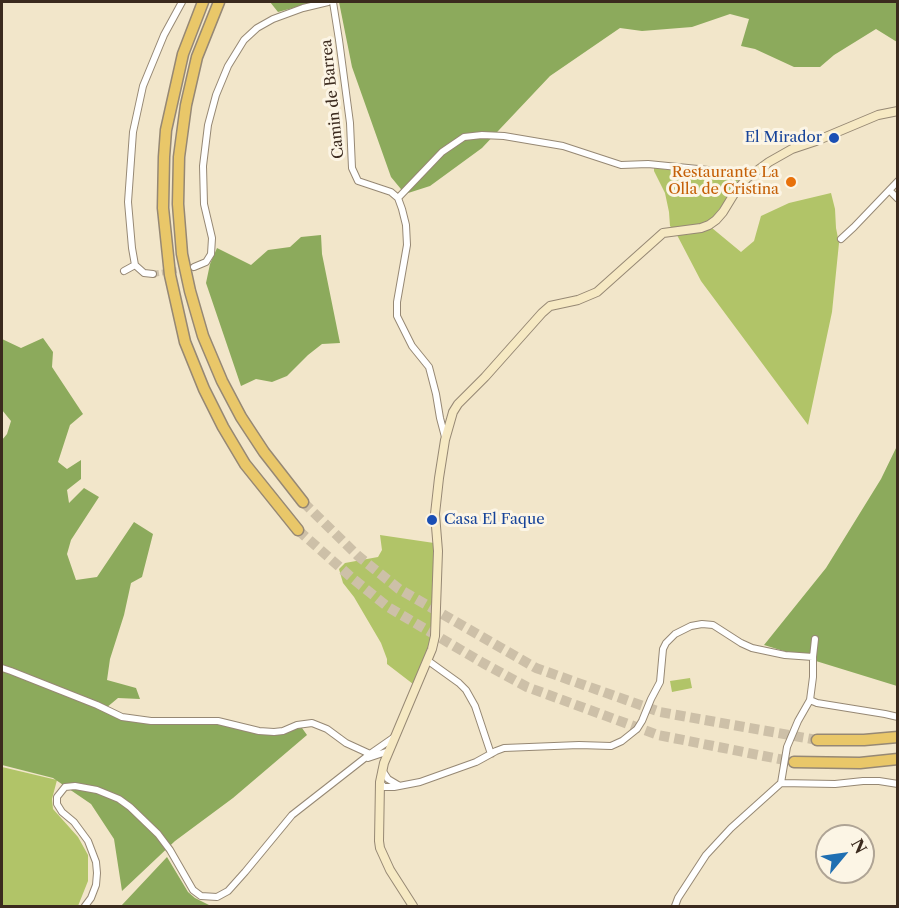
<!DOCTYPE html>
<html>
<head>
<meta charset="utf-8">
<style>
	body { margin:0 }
	#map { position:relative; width:899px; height:908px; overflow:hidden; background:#f2e6ca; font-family:"Libre Caslon Text",serif }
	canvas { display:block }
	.frame { position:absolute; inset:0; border:3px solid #3b2a1e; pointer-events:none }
	.north { position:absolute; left:815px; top:824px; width:60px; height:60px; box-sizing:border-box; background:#fcf5e5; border:2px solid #afa495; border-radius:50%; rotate:61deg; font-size:16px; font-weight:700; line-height:24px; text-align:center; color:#3b2a1e }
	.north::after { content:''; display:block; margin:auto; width:21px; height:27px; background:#1f6fb2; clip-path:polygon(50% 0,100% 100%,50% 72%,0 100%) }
</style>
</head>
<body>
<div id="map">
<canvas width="899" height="908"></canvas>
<div class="frame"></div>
<div class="north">N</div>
</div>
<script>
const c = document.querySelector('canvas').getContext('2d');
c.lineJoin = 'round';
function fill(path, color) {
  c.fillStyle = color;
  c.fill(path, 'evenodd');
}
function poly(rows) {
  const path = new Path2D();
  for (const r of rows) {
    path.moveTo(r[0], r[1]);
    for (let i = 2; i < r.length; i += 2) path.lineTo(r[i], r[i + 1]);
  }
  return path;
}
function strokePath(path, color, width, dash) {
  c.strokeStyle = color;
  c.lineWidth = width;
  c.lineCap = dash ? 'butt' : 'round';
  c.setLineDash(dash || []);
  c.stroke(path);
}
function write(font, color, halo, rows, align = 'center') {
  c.font = font + ' "Libre Caslon Text",serif';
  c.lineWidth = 6;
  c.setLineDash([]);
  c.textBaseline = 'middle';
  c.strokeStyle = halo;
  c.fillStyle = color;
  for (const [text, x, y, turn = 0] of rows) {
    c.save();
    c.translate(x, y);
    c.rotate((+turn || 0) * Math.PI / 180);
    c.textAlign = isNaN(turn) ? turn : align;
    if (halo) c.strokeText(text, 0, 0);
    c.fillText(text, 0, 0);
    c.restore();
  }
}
fill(poly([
	[654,168,699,173,738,180,736,186,712,219,693,227,672,228,670,226,669,212,665,193,654,171],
	[831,193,835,209,836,228,839,243,832,312,808,425,701,281,677,235,691,234,712,228,741,252,754,241,761,216,789,203],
	[380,535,434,543,433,627,428,651,421,669,413,684,387,664,387,659,381,643,354,597,343,583,339,569,345,563,378,557,382,550],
	[690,678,692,688,672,692,670,681],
	[2,767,57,780,52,799,53,809,78,837,88,855,88,881,78,906,2,906]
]), '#b1c468');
fill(poly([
	[270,2,315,2,278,12],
	[339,2,897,2,897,42,876,29,834,55,820,67,794,67,755,49,741,46,749,19,730,14,692,27,642,31,620,28,550,76,482,148,430,186,405,194,391,177,352,67],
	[321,235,322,254,340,343,322,344,308,355,287,376,272,382,256,379,241,386,206,283,210,264,217,248,251,265,268,250,290,247,301,237],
	[43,338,53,352,52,367,83,414,70,425,58,462,67,469,81,460,81,479,67,490,69,503,84,488,99,497,71,540,67,554,76,580,97,577,134,522,153,534,142,577,131,583,124,615,110,659,107,680,136,688,140,699,118,698,106,708,122,718,214,722,259,733,302,728,307,735,233,798,175,841,122,891,114,839,91,804,53,778,2,765,2,440,7,434,11,421,2,410,2,339,21,348],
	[897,446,897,686,764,645,826,568,881,479],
	[167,857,188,892,195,898,211,906,121,906]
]), '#8caa5c');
strokePath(poly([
	[153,274,185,269]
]), '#cdc0a8', 6, [6, 3]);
strokePath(poly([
	[303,502,357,555,399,589,536,668,660,712,817,740],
	[298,530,352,578,388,607,483,663,527,687,658,735,794,762]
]), '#cdc0a8', 10, [10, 5]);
const street = poly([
	[333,2,339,40,350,123,352,168,358,181,391,192,398,198,402,209,406,225,407,245,397,302,397,316,412,346,429,367,436,394,440,418,445,437],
	[890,191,898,199],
	[398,198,442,152,464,137,482,135,504,136,563,146,621,165,648,164,708,170,747,178],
	[841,239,854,227,898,181],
	[194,267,206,262,211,254,212,238,204,204,203,166,208,125,216,95,228,66,244,40,257,28,273,19,303,8,328,2],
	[124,271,135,265],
	[153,274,144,273,135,265,132,248,128,202,133,132,143,86,164,35,182,2],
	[427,660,459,683,466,690,475,706,491,754],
	[2,668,11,671,97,705,122,717,151,721,218,721,259,731,274,732,283,731,297,725,312,723,327,729,346,743,370,754],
	[810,700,817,703,885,714,898,717],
	[368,758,389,751],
	[382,770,388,779,398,785],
	[380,782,384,787,394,787,420,782,476,762,496,751,504,748,579,745,611,746,622,741,637,729,642,721,651,699,660,682,663,649,666,643,675,634,691,626,702,624,713,625,741,643,752,648,785,655,813,657],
	[781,783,835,784,863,781,879,781,898,784],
	[85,906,91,898,96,885,97,873,96,862,88,841,74,822,62,812,57,804,57,797,65,787,75,786,97,790,119,799,130,807,158,834,170,850,193,890,201,896,217,897,228,891,245,872,292,815,370,754,393,738],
	[675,906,678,898,706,855,731,828,781,783,787,747,798,721,810,700,813,677,813,657,815,639]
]);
const secondary = poly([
	[413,906,390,870,380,848,379,841,380,782,384,763,432,649,435,636,438,551,435,514,439,478,445,440,453,412,458,404,485,377,542,313,550,306,578,300,597,292,663,233,701,228,709,225,716,220,723,212,734,194,747,178,769,162,792,149,816,141,878,115,898,111]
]);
const highway = poly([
	[203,2,183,54,166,130,164,157,163,208,170,275,185,342,204,389,223,427,245,464,298,530],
	[219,2,197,57,186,105,179,157,178,204,182,254,190,291,203,336,222,381,241,417,264,452,303,502],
	[817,740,864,740,898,737],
	[794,762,860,763,898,759]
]);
strokePath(street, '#968874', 8);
strokePath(secondary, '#968874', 10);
strokePath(highway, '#968874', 13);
strokePath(street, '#fff', 6);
strokePath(secondary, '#f6e9c3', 8);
strokePath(highway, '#e9c769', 10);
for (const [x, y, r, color] of [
	[834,138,6,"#1a4fb4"],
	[791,182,6,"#e8710a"],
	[432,520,6,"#1a4fb4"]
]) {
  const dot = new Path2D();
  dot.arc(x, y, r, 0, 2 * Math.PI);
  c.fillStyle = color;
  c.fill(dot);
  strokePath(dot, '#fcf5e5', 2);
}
write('15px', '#3b2a1e', '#fcf5e5', [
	["Camin de Barrea",333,99,-96]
]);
write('15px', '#164399', '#fcf5e5', [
	["El Mirador",822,138],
	["Casa El Faque",444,520,"left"]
], 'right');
write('15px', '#c56008', '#fcf5e5', [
	["Restaurante La",779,173],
	["Olla de Cristina",779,190]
], 'right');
</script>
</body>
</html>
